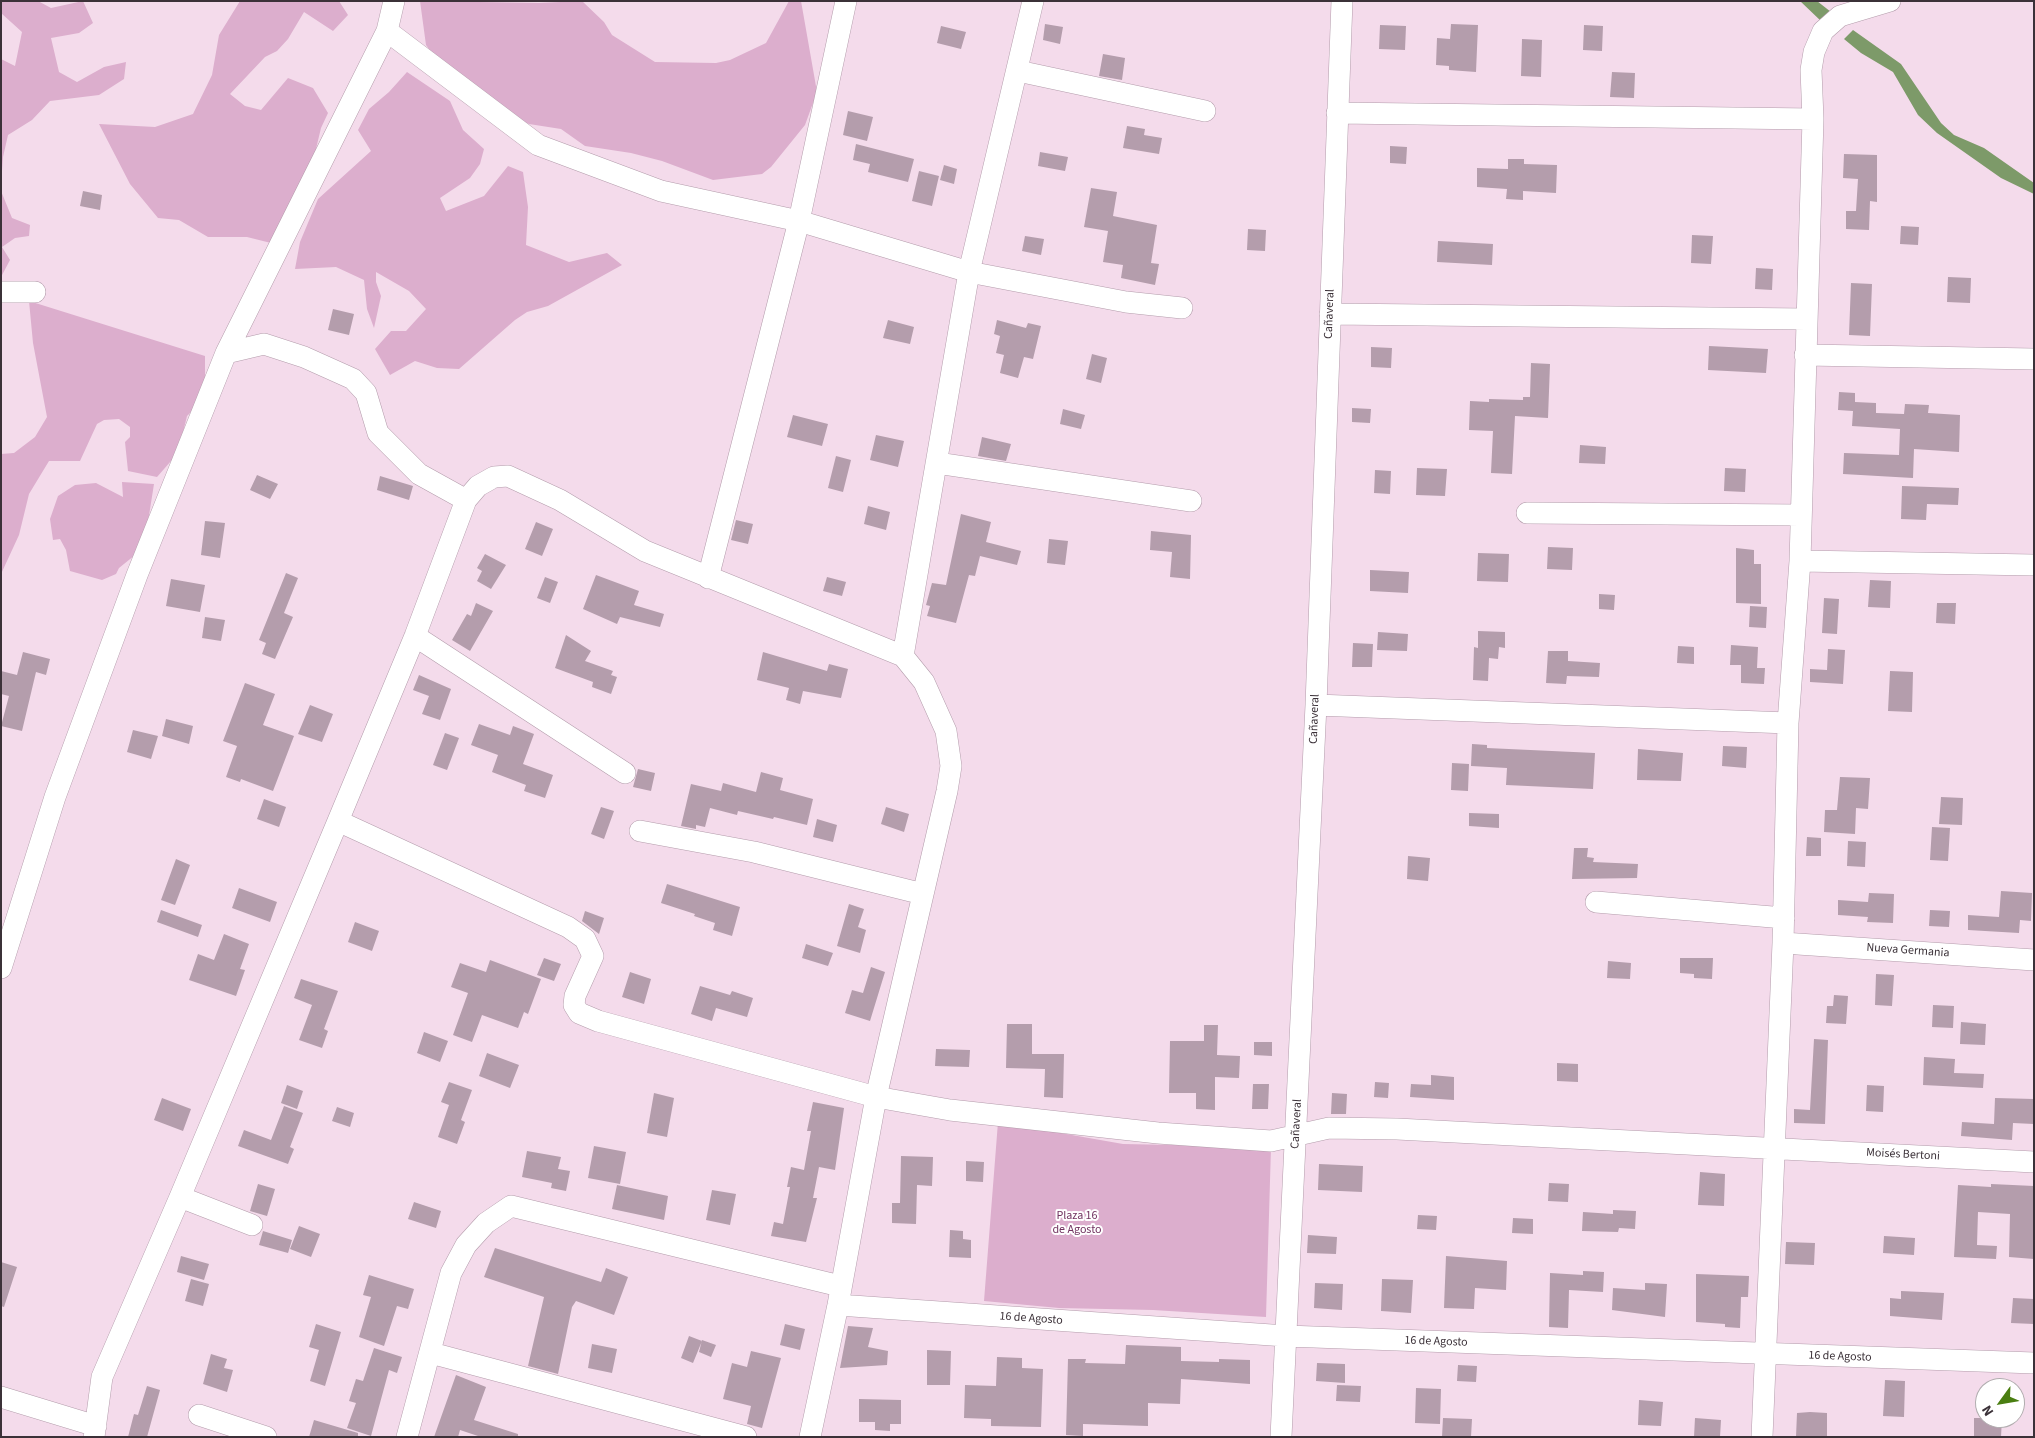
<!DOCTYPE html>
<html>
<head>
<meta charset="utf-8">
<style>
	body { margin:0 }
	#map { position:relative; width:2035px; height:1438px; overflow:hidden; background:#f4dbeb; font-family:"Source Sans 3",sans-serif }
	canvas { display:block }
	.frame { position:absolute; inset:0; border:2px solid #3b3138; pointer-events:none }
	.north { position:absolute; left:1975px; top:1378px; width:50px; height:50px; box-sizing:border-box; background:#fff; border:1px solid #b1adaf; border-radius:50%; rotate:238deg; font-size:14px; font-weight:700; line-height:20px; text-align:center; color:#3b3138 }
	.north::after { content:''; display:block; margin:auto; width:18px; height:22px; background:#4a7e11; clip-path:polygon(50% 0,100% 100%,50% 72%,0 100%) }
</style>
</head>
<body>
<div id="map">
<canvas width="2035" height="1438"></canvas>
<div class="frame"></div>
<div class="north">N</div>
</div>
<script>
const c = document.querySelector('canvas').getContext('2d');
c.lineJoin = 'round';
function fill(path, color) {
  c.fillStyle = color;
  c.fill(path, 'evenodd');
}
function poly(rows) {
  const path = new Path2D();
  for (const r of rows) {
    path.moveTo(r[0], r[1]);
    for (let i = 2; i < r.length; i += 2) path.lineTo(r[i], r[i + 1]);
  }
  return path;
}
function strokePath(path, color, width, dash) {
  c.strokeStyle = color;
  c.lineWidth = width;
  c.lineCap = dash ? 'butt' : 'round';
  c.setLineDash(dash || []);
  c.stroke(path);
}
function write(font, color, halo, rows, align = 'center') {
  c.font = font + ' "Source Sans 3",sans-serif';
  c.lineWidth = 4;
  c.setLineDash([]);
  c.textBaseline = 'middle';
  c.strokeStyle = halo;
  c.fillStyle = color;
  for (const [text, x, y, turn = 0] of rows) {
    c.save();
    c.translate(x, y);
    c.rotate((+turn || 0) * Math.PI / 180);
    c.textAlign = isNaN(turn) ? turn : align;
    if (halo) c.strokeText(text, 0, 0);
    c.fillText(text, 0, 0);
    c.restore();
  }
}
fill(poly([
	[1,1,38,1,51,8,83,1,93,23,79,33,51,38,59,72,77,82,104,67,126,62,124,79,99,95,50,101,32,120,8,135,3,157,1,185,1,59,15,66,22,32,1,13],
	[240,1,339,1,348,15,333,31,304,12,288,39,277,51,265,57,230,94,245,106,261,110,288,78,313,88,328,113,321,128,315,153,275,244,247,237,208,237,179,220,158,218,130,184,99,124,155,127,193,114,212,75,219,35],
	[420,1,539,3,582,1,604,22,612,35,655,62,716,63,730,60,766,43,789,1,801,1,817,92,805,125,771,167,762,174,713,180,662,161,631,153,585,146,561,129,529,124,496,111,444,70,426,45],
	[407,72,450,101,463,130,484,149,480,164,470,178,440,198,446,211,484,196,508,166,523,172,528,207,526,245,569,262,607,253,622,265,548,306,527,312,515,320,459,369,437,368,415,361,390,375,375,349,391,331,406,331,426,309,409,291,376,272,376,282,381,296,374,328,367,309,364,280,336,267,295,269,300,242,318,199,371,151,358,130,369,109,389,92],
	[1,191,12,218,30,225,29,236,15,238,2,247,10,260,1,277],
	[29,301,205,356,205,383,192,411,187,416,178,453,157,477,128,471,125,442,130,437,130,427,119,419,104,420,97,424,80,461,49,461,29,494,19,535,1,574,1,454,14,453,35,437,47,417,33,343],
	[122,482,154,484,147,528,140,551,119,568,116,574,102,580,70,571,66,550,60,539,53,540,50,519,58,496,75,485,96,483,123,497],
	[998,1122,1123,1144,1271,1147,1266,1317,1153,1310,1059,1308,984,1301]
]), '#dcaecd');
fill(poly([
	[1800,1,1817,1,1831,12,1822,22],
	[1853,30,1901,64,1941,123,1954,135,1984,148,2034,183,2034,194,2001,178,1937,133,1918,115,1893,72,1861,53,1844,39]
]), '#7d9a69');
fill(poly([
	[1045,24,1063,27,1060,44,1043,40],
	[1451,24,1478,25,1476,72,1449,70,1449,66,1436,65,1437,38,1450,39],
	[1380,25,1406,26,1405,50,1379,49],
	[1584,25,1603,26,1602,51,1583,50],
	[941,26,966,32,961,49,937,43],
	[1522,39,1542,40,1541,77,1521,76],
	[1103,54,1125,58,1122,80,1099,76],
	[1612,72,1635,73,1634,98,1610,97],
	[848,111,873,117,867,141,843,135],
	[1127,126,1145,129,1144,135,1162,138,1159,154,1123,148],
	[856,144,914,159,908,182,868,172,870,164,853,160],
	[1390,146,1407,147,1406,164,1390,163],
	[1040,152,1068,157,1065,171,1038,166],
	[1844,154,1877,155,1877,202,1870,201,1869,230,1846,229,1846,211,1856,211,1858,179,1843,178],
	[1508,159,1524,159,1524,164,1557,165,1556,193,1523,191,1523,200,1506,199,1507,189,1477,187,1477,168,1508,169],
	[944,165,957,169,954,184,940,180],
	[919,171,939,176,932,206,912,201],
	[1091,188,1117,192,1113,216,1157,225,1151,263,1159,264,1155,285,1121,278,1123,265,1103,262,1108,231,1084,227],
	[83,191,102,195,100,210,80,206],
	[1901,226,1919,227,1918,245,1900,244],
	[1248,229,1266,230,1265,251,1247,250],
	[1692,235,1713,236,1711,264,1691,263],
	[1025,236,1044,239,1041,255,1022,251],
	[1438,241,1493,244,1492,265,1437,262],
	[1756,268,1773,269,1772,290,1755,289],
	[1948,277,1971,278,1970,303,1947,302],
	[1851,283,1872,284,1870,336,1849,335],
	[333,309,354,314,349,335,328,330],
	[888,320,914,327,910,344,883,338],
	[997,320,1026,328,1028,323,1041,326,1033,359,1024,357,1018,378,1000,373,1004,355,996,353,1000,336,994,334],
	[1709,346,1768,349,1766,373,1708,370],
	[1371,347,1392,348,1391,368,1371,367],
	[1092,354,1107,358,1101,383,1086,379],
	[1531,363,1550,364,1548,418,1515,416,1512,474,1491,473,1493,431,1469,430,1470,401,1489,402,1489,399,1523,400,1523,397,1530,397],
	[1839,392,1855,393,1855,402,1876,403,1876,413,1904,414,1905,404,1929,405,1928,413,1960,415,1959,452,1914,449,1913,478,1843,474,1844,453,1899,455,1900,429,1852,426,1853,411,1838,410],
	[1352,408,1371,409,1370,423,1352,422],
	[1063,409,1085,415,1081,429,1060,424],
	[793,415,828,424,822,446,787,437],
	[876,435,904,441,898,467,870,460],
	[982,437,1011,444,1006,461,978,456],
	[1580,445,1606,447,1605,464,1579,463],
	[836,456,851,460,843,492,828,488],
	[1417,468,1447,469,1445,496,1416,495],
	[1725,468,1746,469,1745,492,1724,491],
	[1375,470,1391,471,1390,494,1374,493],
	[257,475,278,484,270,499,250,490],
	[380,476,413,486,409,500,377,490],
	[1902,486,1959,488,1958,505,1927,504,1926,520,1901,519],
	[868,506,890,512,886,530,864,524],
	[961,514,991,522,986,542,1021,551,1017,565,980,556,975,576,969,575,956,623,927,616,930,606,926,605,932,583,946,585],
	[736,520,753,524,748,544,731,540],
	[205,521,225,523,220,558,201,555],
	[536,522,553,529,542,556,525,549],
	[1151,531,1191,535,1190,579,1170,577,1172,552,1150,550],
	[1049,539,1068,541,1065,565,1047,563],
	[1548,547,1573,548,1572,570,1547,569],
	[1736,548,1754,550,1754,564,1761,564,1761,604,1736,603],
	[1478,553,1509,554,1508,582,1477,581],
	[485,554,506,565,491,589,477,581,482,571,477,568],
	[1370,570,1409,572,1408,593,1370,591],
	[286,573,298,578,284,613,293,617,275,659,262,654,266,643,259,640],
	[596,575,639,591,634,605,664,614,660,627,620,617,617,624,583,609],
	[545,577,558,582,550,603,537,598],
	[827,577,846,582,842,596,823,591],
	[171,579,205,585,200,612,166,606],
	[1870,580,1891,581,1890,608,1868,607],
	[1599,594,1615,595,1614,610,1599,609],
	[1824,598,1839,599,1837,634,1822,633],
	[476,603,493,611,470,651,452,640,467,614,471,616],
	[1937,603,1956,603,1955,624,1936,623],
	[1750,606,1767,607,1766,628,1749,627],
	[205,617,225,620,221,641,202,638],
	[1478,631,1505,632,1505,648,1499,647,1498,659,1489,658,1488,681,1473,680,1474,647,1478,648],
	[1378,632,1408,634,1407,651,1377,650],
	[566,635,591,651,585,661,613,671,611,675,617,677,611,694,592,687,593,682,555,668],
	[1353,643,1373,644,1372,667,1352,667],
	[1731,645,1758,647,1757,668,1765,668,1764,684,1741,683,1741,665,1730,665],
	[1678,646,1694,647,1694,664,1677,663],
	[1828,649,1845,650,1843,684,1810,682,1810,669,1827,670],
	[1548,651,1568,651,1568,661,1600,663,1599,677,1567,676,1566,684,1546,683],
	[23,652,50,659,46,675,36,672,22,731,1,726,9,696,1,694,1,671,17,675],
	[763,652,827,671,829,664,848,669,841,698,803,691,800,704,786,700,789,688,757,680],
	[1890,671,1913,672,1912,712,1888,711],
	[419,675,451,689,440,720,422,714,429,696,413,690],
	[245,683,275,694,263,725,294,736,273,791,241,779,240,782,226,777,237,746,223,741],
	[310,705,333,714,322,742,298,734],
	[166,719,193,726,189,744,162,736],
	[479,724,510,735,513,726,534,734,523,764,553,775,545,798,524,791,526,785,492,772,498,755,471,745],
	[133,730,158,736,151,759,127,752],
	[445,733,459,738,447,770,433,765],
	[1472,744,1487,745,1487,748,1595,753,1593,789,1506,785,1507,768,1471,766],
	[1723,746,1747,747,1746,768,1722,766],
	[1638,749,1683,753,1681,781,1637,780],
	[1452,763,1469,764,1468,791,1451,790],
	[638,769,655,773,651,791,633,787],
	[761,772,783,778,780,790,813,799,807,825,774,817,773,819,738,811,737,815,710,808,705,827,696,825,696,829,681,826,691,784,721,791,723,783,756,792],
	[1840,777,1870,778,1868,809,1856,808,1855,834,1824,832,1825,810,1837,810],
	[1941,797,1963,798,1962,825,1939,824],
	[264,799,286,807,279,827,257,819],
	[601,807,614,811,604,839,591,834],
	[886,807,909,814,904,832,881,824],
	[1469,813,1499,814,1499,828,1469,826],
	[817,819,837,825,833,842,813,837],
	[1932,827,1950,828,1948,861,1930,860],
	[1807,837,1821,838,1821,856,1806,856],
	[1848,841,1866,842,1865,867,1847,866],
	[1574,848,1588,848,1587,857,1594,858,1593,862,1638,864,1637,878,1572,879],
	[1408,856,1430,858,1428,881,1407,879],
	[176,859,190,865,175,905,161,900],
	[667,884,740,907,732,936,713,930,715,923,694,916,695,914,661,903],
	[239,888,277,902,270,922,232,908],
	[2001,891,2032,893,2031,921,2020,920,2019,933,1968,930,1968,915,1999,917],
	[1869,893,1894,894,1893,923,1867,922,1868,917,1838,915,1838,900,1868,902],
	[849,904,864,909,858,927,866,930,860,953,837,946],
	[161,910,202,925,198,937,157,922],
	[1930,910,1950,911,1949,927,1929,926],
	[585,911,604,918,599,934,582,921],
	[355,922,379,931,372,951,348,942],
	[224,934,249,944,240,969,245,970,236,996,189,980,198,954,214,960],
	[806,944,833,953,828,966,802,958],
	[544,958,561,964,554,981,537,975],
	[1680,958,1713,958,1712,979,1694,978,1694,974,1680,973],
	[490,960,541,979,528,1014,524,1012,518,1028,482,1015,472,1042,453,1035,468,993,451,987,460,963,486,972],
	[1608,961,1631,963,1630,979,1607,978],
	[871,967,885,972,870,1021,845,1013,852,990,863,993],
	[630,972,651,979,644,1004,622,997],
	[1876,974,1894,975,1892,1006,1875,1005],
	[301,979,338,991,324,1029,328,1031,322,1048,299,1040,312,1005,294,998],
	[700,986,730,995,732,991,753,998,747,1017,716,1008,712,1021,691,1014],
	[1834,995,1848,996,1846,1024,1826,1023,1827,1006,1833,1006],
	[1933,1005,1954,1006,1953,1028,1932,1027],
	[1961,1022,1986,1024,1985,1045,1960,1044],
	[1007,1024,1032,1024,1032,1054,1064,1054,1063,1098,1044,1097,1045,1069,1006,1068],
	[1204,1025,1218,1025,1217,1055,1240,1056,1239,1078,1215,1077,1215,1110,1196,1109,1196,1093,1169,1093,1170,1041,1204,1041],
	[424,1032,448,1041,440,1062,417,1053],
	[1814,1039,1828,1040,1825,1124,1794,1123,1794,1109,1810,1110],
	[1254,1042,1272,1042,1272,1056,1254,1055],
	[936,1049,970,1050,969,1067,935,1066],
	[487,1053,519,1065,510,1088,479,1076],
	[1924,1057,1955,1059,1954,1073,1984,1074,1983,1088,1923,1085],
	[1557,1063,1578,1064,1578,1082,1557,1081],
	[1431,1075,1454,1077,1454,1100,1410,1097,1411,1084,1431,1085],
	[449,1082,472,1090,461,1120,465,1122,457,1144,438,1137,449,1105,441,1102],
	[1375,1082,1389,1083,1388,1098,1374,1097],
	[1253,1084,1269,1084,1268,1109,1252,1109],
	[287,1085,303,1091,297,1109,281,1103],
	[1867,1085,1884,1086,1883,1112,1866,1111],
	[654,1093,674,1098,667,1137,647,1133],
	[1332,1093,1347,1094,1346,1114,1331,1114],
	[162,1098,191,1109,183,1131,154,1120],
	[1995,1098,2034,1099,2034,1124,2013,1123,2012,1140,1961,1136,1962,1122,1994,1124],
	[813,1102,844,1108,835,1170,819,1167,813,1198,817,1198,806,1242,771,1236,774,1222,783,1224,790,1187,787,1187,791,1167,804,1170,811,1131,807,1131],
	[284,1106,303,1113,290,1147,294,1149,288,1164,238,1146,244,1130,271,1140],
	[337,1107,354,1113,350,1127,332,1121],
	[594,1146,626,1152,620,1184,588,1178],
	[527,1151,561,1157,558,1169,570,1171,566,1191,551,1188,552,1183,522,1177],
	[901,1156,933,1157,932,1186,917,1185,916,1224,892,1223,892,1203,900,1203],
	[966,1161,984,1162,983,1182,966,1181],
	[1319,1164,1363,1166,1362,1192,1318,1190],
	[1700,1172,1725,1174,1724,1206,1698,1205],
	[1549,1183,1569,1184,1568,1202,1548,1201],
	[258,1184,275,1189,267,1216,250,1211],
	[1991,1184,2034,1186,2034,1259,2009,1257,2010,1214,1978,1212,1977,1245,1997,1246,1996,1259,1954,1257,1958,1185,1991,1187],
	[617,1185,668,1196,664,1220,612,1209],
	[712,1190,736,1194,730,1225,706,1220],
	[414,1202,441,1211,436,1228,408,1219],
	[1613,1210,1636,1211,1635,1229,1619,1228,1618,1232,1582,1231,1583,1212,1613,1214],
	[1418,1215,1437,1216,1436,1230,1417,1229],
	[1513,1218,1533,1219,1533,1234,1512,1233],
	[299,1226,320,1234,311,1257,290,1249],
	[950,1230,963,1231,963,1239,971,1240,971,1258,949,1257],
	[263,1231,292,1240,288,1253,259,1245],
	[1308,1235,1337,1237,1336,1254,1307,1253],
	[1884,1236,1915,1238,1914,1255,1883,1253],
	[1786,1242,1815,1243,1814,1265,1785,1264],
	[495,1248,601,1282,606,1268,628,1277,614,1315,576,1301,572,1307,558,1374,528,1366,544,1297,484,1277],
	[181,1256,209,1264,204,1280,177,1272],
	[1446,1256,1507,1261,1506,1290,1475,1288,1474,1309,1444,1308],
	[1,1262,17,1267,4,1307,1,1306],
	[1583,1271,1604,1272,1603,1292,1569,1290,1568,1328,1549,1327,1550,1273,1583,1275],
	[1696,1274,1749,1276,1748,1297,1741,1297,1740,1328,1725,1327,1725,1324,1696,1322],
	[369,1275,414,1289,408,1309,397,1306,384,1346,359,1337,371,1297,363,1295],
	[191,1279,209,1284,203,1306,185,1301],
	[1382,1279,1413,1280,1411,1313,1381,1311],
	[1315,1283,1343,1284,1342,1310,1314,1308],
	[1645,1283,1667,1284,1665,1317,1612,1310,1613,1288,1645,1290],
	[1901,1291,1944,1293,1942,1320,1890,1316,1890,1298,1901,1299],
	[2013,1298,2034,1299,2034,1324,2011,1323],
	[316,1324,341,1332,325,1386,310,1381,319,1350,309,1347],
	[785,1324,805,1329,800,1350,780,1345],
	[848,1326,873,1328,868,1347,888,1351,887,1365,840,1368],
	[689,1336,702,1341,693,1363,681,1358],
	[702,1340,716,1345,711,1357,699,1352],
	[592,1344,617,1349,612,1373,588,1368],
	[1126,1345,1181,1347,1181,1361,1219,1362,1219,1359,1250,1360,1250,1384,1181,1379,1180,1404,1148,1403,1148,1426,1083,1424,1083,1436,1066,1435,1068,1359,1086,1359,1085,1363,1125,1364],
	[374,1348,402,1357,397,1373,389,1370,371,1436,347,1428,356,1403,349,1401,356,1379,363,1381],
	[927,1350,951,1351,950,1385,927,1385],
	[751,1351,781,1358,762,1428,747,1424,751,1406,723,1399,732,1363,747,1367],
	[211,1354,227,1359,224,1368,233,1370,227,1392,203,1384],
	[997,1357,1022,1358,1022,1368,1043,1369,1041,1427,991,1426,991,1419,964,1418,965,1385,996,1386],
	[1317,1363,1345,1364,1345,1383,1316,1381],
	[1458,1365,1477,1366,1476,1382,1457,1381],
	[456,1375,486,1387,474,1420,518,1434,518,1437,481,1437,460,1430,458,1437,434,1437],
	[1885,1380,1905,1381,1904,1417,1883,1416],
	[1337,1385,1361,1386,1360,1402,1336,1401],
	[147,1386,160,1390,147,1437,128,1437,134,1414,138,1415],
	[1416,1388,1441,1389,1440,1424,1415,1423],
	[859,1399,901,1400,901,1424,890,1424,890,1431,875,1430,875,1422,859,1422],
	[1639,1400,1663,1402,1661,1426,1638,1425],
	[1810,1412,1827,1413,1827,1437,1796,1437,1797,1413],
	[1443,1418,1472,1419,1471,1437,1442,1437],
	[1695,1418,1721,1420,1720,1437,1694,1437],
	[1974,1418,2002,1418,2001,1437,1974,1437],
	[314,1420,358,1433,358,1437,309,1437]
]), '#b49dac');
const minor = poly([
	[387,31,538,145,661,191,799,221,969,272,1126,302,1182,308],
	[1018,71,1205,111],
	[1337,113,1813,119],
	[1,292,35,292],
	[1330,314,1806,319],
	[226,353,264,344,304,357,353,379,366,393,378,433,419,474,466,500],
	[1805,355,2034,359],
	[937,463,1191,501],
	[1527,513,1801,515],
	[1800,561,2034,565],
	[708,578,799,221,846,1],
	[415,636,625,773],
	[903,656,969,272,1033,1],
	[1316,705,1788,723],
	[338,821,568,927,585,939,593,956,575,996,574,1005,579,1013,598,1021,876,1097,950,1110,1158,1133,1271,1141,1329,1128,1397,1129,2034,1162],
	[640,831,754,852,923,894],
	[1596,902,1784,918],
	[1783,943,2034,960],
	[1,968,55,797,137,575,226,353,387,31,394,1],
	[180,1197,252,1225],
	[838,1305,1286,1336,2034,1363],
	[431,1353,746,1437],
	[1,1397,96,1426],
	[199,1415,266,1437],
	[94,1437,102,1377,180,1197,338,821,415,636,466,500,478,486,494,477,508,476,560,500,645,551,903,656,924,682,946,731,951,766,947,791,876,1097,838,1305,810,1437],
	[407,1437,451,1273,466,1245,486,1223,511,1206,840,1286],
	[1281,1437,1316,705,1342,1],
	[1762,1437,1783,943,1788,723,1800,561,1813,119,1811,70,1814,52,1823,31,1840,16,1890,1]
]);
strokePath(minor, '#b39cab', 22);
strokePath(minor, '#fff', 21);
write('12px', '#3b3138', '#fff', [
	["Cañaveral",1330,314,-88],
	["Cañaveral",1315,719,-88],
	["Nueva Germania",1908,951,4],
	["Cañaveral",1297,1124,-87],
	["Moisés Bertoni",1903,1155,3],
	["16 de Agosto",1031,1319,4],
	["16 de Agosto",1436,1342,2],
	["16 de Agosto",1840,1357,2]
]);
write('12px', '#713360', '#fff', [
	["Plaza 16",1077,1216],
	["de Agosto",1077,1230]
]);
</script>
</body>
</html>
